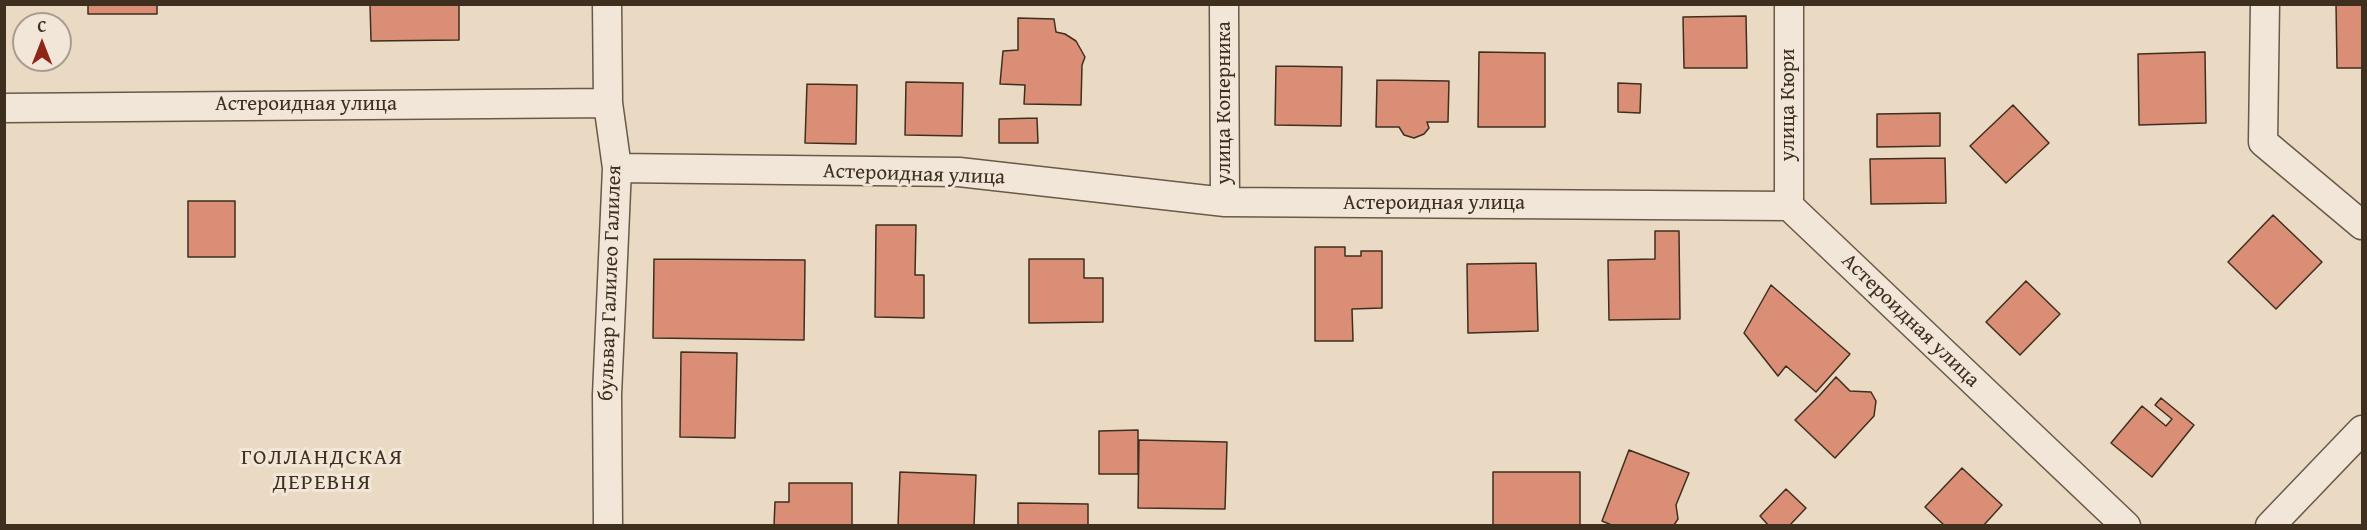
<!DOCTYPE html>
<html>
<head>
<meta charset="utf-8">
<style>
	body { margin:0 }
	#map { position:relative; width:2367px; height:530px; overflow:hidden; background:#ead9c3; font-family:"Gentium Book Plus",serif }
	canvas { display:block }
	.frame { position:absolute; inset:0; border:6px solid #3e2f1f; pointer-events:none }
	.north { position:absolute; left:12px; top:12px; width:60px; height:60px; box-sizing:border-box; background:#f1e6d8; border:2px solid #a99d8e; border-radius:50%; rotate:0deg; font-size:16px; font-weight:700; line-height:24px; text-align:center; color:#3e2f1f }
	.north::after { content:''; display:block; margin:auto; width:21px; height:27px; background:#8f2418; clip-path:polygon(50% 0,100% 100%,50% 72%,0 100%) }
</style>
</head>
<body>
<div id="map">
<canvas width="2367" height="530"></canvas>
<div class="frame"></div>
<div class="north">С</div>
</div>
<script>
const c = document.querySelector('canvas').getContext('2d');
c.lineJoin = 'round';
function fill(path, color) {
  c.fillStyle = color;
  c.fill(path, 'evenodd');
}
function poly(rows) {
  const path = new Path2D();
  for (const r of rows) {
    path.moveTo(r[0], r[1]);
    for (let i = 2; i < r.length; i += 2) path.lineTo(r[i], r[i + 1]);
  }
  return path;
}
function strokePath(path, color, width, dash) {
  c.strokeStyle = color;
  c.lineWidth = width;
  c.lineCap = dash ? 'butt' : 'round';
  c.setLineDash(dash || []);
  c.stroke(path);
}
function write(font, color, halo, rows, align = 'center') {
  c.font = font + ' "Gentium Book Plus",serif';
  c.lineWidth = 6;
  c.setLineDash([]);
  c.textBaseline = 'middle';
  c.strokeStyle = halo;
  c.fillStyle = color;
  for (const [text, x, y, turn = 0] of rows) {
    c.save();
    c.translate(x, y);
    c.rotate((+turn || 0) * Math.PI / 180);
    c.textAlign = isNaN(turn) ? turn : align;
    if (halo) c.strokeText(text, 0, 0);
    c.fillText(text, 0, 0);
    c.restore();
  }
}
const building = poly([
	[88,4,157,4,157,14,88,14,88,4],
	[370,4,459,4,459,40,371,41,370,4],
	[2336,4,2362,4,2362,68,2337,68,2336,4],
	[1746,16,1747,68,1684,68,1683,17,1746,16],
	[1018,18,1054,19,1056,32,1065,34,1076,41,1085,57,1082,65,1081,105,1024,104,1025,85,1000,84,1003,51,1018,50,1018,18],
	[1479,52,1545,53,1545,127,1478,127,1479,52],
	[2205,52,2206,123,2139,125,2138,54,2205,52],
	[1276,66,1342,67,1341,126,1275,125,1276,66],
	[1377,80,1449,81,1448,122,1427,122,1429,128,1424,134,1414,138,1404,135,1399,127,1376,127,1377,80],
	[906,82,963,83,962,136,905,135,906,82],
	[1618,83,1641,84,1640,113,1618,112,1618,83],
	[807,84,857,85,856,144,805,143,807,84],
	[2013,105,2049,143,2006,183,1970,146,2013,105],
	[1940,113,1940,146,1877,147,1877,114,1940,113],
	[1037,118,1038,143,999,143,999,119,1037,118],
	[1945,158,1946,203,1871,204,1870,159,1945,158],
	[188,201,235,201,235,257,188,257,188,201],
	[2273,215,2322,262,2276,309,2228,262,2273,215],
	[876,225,916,225,915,275,924,275,924,318,875,317,876,225],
	[1655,231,1679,231,1680,319,1609,320,1608,260,1655,259,1655,231],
	[1315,247,1345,247,1345,256,1361,256,1361,251,1382,251,1382,308,1352,309,1353,341,1315,341,1315,247],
	[654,259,805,260,804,340,653,338,654,259],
	[1029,259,1084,259,1084,278,1103,278,1103,322,1029,323,1029,259],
	[1536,263,1538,331,1468,333,1467,264,1536,263],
	[2026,281,2060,314,2020,355,1986,322,2026,281],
	[1771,285,1850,354,1816,392,1786,366,1778,376,1744,333,1771,285],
	[681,352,737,353,735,438,680,437,681,352],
	[1836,377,1850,391,1871,392,1876,401,1874,416,1835,458,1795,420,1819,396,1836,377],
	[2161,398,2194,425,2152,477,2111,443,2142,406,2166,426,2172,419,2155,405,2161,398],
	[1138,430,1138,474,1099,474,1099,431,1138,430],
	[1139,440,1227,442,1225,509,1138,508,1139,440],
	[1629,450,1689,473,1676,505,1678,519,1674,525,1614,526,1602,521,1629,450],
	[1962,468,2002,505,1983,526,1945,526,1925,507,1962,468],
	[900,472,976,475,974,526,898,526,900,472],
	[1493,472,1580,472,1580,526,1493,526,1493,472],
	[789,483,852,483,852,526,774,526,775,502,789,502,789,483],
	[1786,489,1806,508,1789,526,1769,526,1760,516,1786,489],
	[1018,503,1088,504,1088,526,1018,526,1018,503]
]);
fill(building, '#d98e75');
strokePath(building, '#3e2f1f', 1.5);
const street = poly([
	[607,4,608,103,617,168,607,395,608,526],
	[1224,4,1225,202],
	[1789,4,1789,206],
	[2265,4,2263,142,2362,225],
	[4,108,608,103],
	[617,168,959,172,1225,202,1789,206,2126,526],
	[2270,526,2362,430]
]);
strokePath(street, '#695a48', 31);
strokePath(street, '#f1e6d8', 28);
write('21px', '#3e2f1f', '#f1e6d8', [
	["улица Коперника",1225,103,-90],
	["Астероидная улица",306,105],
	["улица Кюри",1789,105,-90],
	["Астероидная улица",914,175,2],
	["Астероидная улица",1434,204],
	["бульвар Галилео Галилея",611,283,-88],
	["Астероидная улица",1910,321,44]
]);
c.letterSpacing = '1.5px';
write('22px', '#3e2f1f', '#f1e6d8', [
	["ГОЛЛАНДСКАЯ",322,458],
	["ДЕРЕВНЯ",322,483]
]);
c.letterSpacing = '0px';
</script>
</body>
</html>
